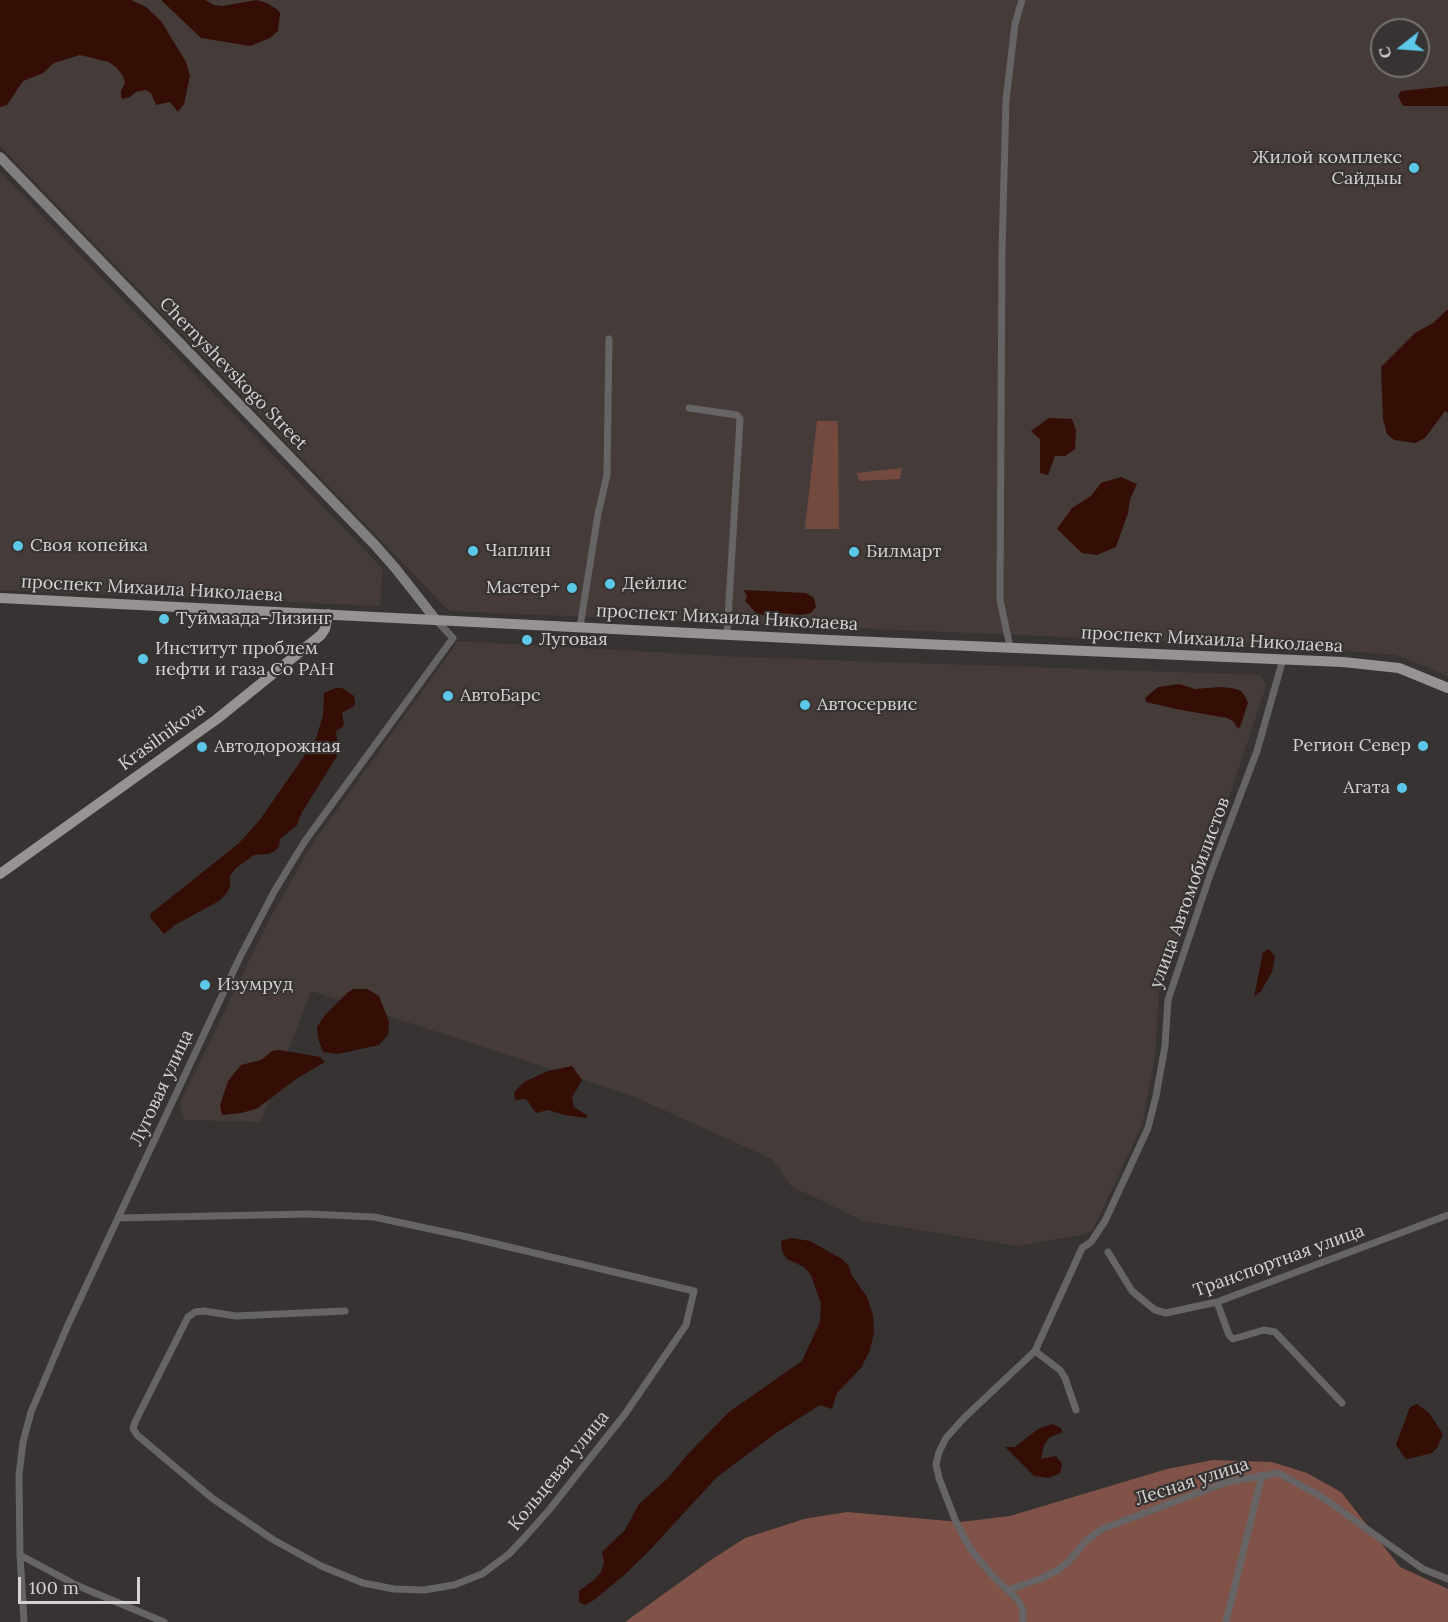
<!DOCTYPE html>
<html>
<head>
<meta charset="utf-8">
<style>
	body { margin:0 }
	#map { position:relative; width:1448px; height:1622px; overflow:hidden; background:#363332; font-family:Lora,serif }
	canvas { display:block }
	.north { position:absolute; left:1370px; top:18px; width:60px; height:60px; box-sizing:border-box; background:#363332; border:2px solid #767372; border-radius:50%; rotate:253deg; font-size:16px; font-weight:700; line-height:24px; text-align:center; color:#d5d3d2 }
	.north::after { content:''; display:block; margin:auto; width:21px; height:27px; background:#5cc7e8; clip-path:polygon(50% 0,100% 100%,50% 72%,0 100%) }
	.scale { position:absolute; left:18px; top:1577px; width:122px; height:27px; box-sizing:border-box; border:3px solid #d5d3d2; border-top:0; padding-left:8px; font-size:18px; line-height:21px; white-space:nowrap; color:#d5d3d2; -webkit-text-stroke:4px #363332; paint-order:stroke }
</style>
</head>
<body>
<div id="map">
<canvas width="1448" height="1622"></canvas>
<div class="north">С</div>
<div class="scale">100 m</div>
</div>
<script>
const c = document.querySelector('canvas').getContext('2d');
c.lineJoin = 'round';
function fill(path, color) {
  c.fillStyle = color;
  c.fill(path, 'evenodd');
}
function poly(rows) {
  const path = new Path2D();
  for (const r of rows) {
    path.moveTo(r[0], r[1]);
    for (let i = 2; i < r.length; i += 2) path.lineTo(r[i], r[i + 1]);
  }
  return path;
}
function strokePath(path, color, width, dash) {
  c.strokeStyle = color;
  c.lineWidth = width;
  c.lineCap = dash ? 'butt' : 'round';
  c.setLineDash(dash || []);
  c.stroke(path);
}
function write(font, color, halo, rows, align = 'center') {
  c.font = font + ' Lora,serif';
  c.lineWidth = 4.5;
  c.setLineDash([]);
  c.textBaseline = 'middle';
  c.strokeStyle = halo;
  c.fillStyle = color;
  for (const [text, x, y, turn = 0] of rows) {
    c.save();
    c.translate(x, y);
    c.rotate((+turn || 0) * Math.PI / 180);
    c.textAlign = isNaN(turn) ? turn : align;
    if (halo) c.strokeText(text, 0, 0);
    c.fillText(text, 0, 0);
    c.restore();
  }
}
fill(poly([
	[0,0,1448,0,1448,677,1428,667,1395,655,1301,647,449,611,0,146],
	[1382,30,1418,30,1418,66,1382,66],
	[0,172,383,569,380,606,0,590],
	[458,641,740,657,1261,675,1266,686,1188,920,1159,991,1155,1056,1142,1126,1092,1231,1085,1234,1019,1246,863,1221,791,1186,772,1159,628,1094,311,991,261,1122,184,1120,180,1103,270,918,311,846]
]), '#453b38');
fill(poly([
	[817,421,838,421,839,529,805,529],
	[902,468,900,479,860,481,856,473]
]), '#744a3f');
fill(poly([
	[1213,1460,1272,1462,1307,1473,1341,1492,1400,1567,1448,1589,1448,1622,625,1622,708,1562,745,1538,804,1519,847,1512,960,1522,1010,1516,1167,1469]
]), '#815348');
fill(poly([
	[0,0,131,0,146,7,161,21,186,62,190,76,184,104,178,112,170,102,156,105,151,93,146,90,136,92,130,97,123,99,121,97,121,91,125,83,123,76,117,68,109,62,80,55,54,63,43,73,23,81,7,105,0,107],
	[161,0,205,0,214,5,222,6,257,0,267,3,278,10,280,13,278,31,270,38,250,46,201,38],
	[1448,86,1448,106,1403,106,1398,96,1401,91],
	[1448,309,1448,413,1445,411,1425,438,1415,443,1394,440,1387,434,1383,419,1381,367,1415,333,1433,323],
	[1049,418,1072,419,1076,430,1075,449,1065,456,1055,456,1048,475,1040,473,1040,439,1031,431],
	[1121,477,1137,484,1130,499,1128,513,1116,547,1097,555,1082,553,1057,529,1072,508,1091,496,1101,483],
	[744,590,806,593,814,598,816,607,811,613,801,615,779,613,764,615,756,613,745,601,747,597],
	[1179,684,1195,689,1219,687,1232,688,1241,691,1245,696,1248,703,1240,727,1238,729,1233,721,1227,718,1176,709,1146,702,1145,698,1158,687],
	[336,688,342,688,354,696,355,703,354,706,342,713,344,723,343,727,337,730,336,733,339,751,336,758,302,812,297,825,280,839,279,846,275,851,268,854,254,855,236,868,230,876,230,886,227,893,219,901,175,925,164,934,151,919,150,914,238,844,259,821,316,739,323,715,324,693],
	[1269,949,1275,957,1272,972,1261,991,1254,997,1263,952],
	[353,989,367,989,379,996,389,1022,388,1035,379,1045,338,1054,323,1052,318,1038,317,1027,325,1015,347,993],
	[279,1050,320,1057,325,1062,296,1079,258,1108,242,1113,222,1115,220,1105,228,1081,241,1065,261,1060,272,1051],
	[572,1066,582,1080,572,1097,574,1107,588,1116,586,1118,565,1115,548,1110,536,1113,526,1099,515,1100,514,1092,524,1082,548,1071],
	[791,1238,810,1241,842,1259,849,1266,851,1274,867,1297,873,1315,874,1333,870,1350,861,1368,837,1393,832,1409,820,1405,776,1433,717,1477,648,1552,622,1577,594,1600,585,1605,579,1602,579,1591,594,1580,601,1572,604,1562,602,1552,625,1530,639,1504,668,1478,688,1454,729,1412,802,1361,820,1322,821,1304,811,1275,804,1267,787,1259,782,1251,781,1241],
	[1417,1404,1429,1413,1443,1434,1437,1448,1432,1453,1408,1459,1405,1458,1396,1445,1410,1407],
	[1052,1424,1061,1428,1062,1432,1049,1438,1044,1445,1041,1459,1056,1456,1062,1464,1060,1473,1049,1478,1034,1476,1005,1447,1015,1447,1038,1429]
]), '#340e05');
strokePath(poly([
	[689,408,737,415,740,419,727,634],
	[580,627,598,514,607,475,609,339],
	[1010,647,1000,600,1002,251,1006,100,1015,24,1022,0],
	[118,1218,308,1214,374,1217,463,1236,694,1291,686,1325,625,1414,549,1510,525,1537,509,1554,482,1574,454,1585,424,1590,394,1589,363,1583,321,1566,272,1539,212,1498,137,1435,133,1428,136,1420,188,1317,195,1312,204,1311,236,1316,345,1311],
	[1108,1252,1132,1291,1155,1310,1166,1313,1217,1302,1448,1215],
	[1217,1302,1229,1335,1233,1339,1264,1330,1275,1332,1342,1403],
	[1035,1351,1060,1370,1065,1378,1076,1410],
	[20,1555,76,1585,164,1622],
	[1008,1590,1040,1579,1058,1570,1068,1562,1086,1541,1102,1529,1227,1482,1278,1473,1322,1497,1423,1569,1448,1579],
	[24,1622,20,1555,19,1475,23,1442,31,1412,67,1327,240,957,275,890,305,841,453,638,436,620],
	[1023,1622,1023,1610,1018,1600,992,1575,971,1550,956,1522,939,1478,936,1464,939,1452,946,1438,964,1418,1035,1351,1082,1248,1091,1242,1105,1221,1148,1128,1156,1096,1165,1046,1168,1000,1210,875,1257,751,1283,659],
	[1226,1622,1262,1475]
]), '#666464', 7);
strokePath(poly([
	[0,157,375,545,396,569,436,620]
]), '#817f7e', 10);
strokePath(poly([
	[0,598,829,640,1343,662,1399,668,1448,688],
	[0,874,217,719,321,635,325,629,328,614]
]), '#979392', 10);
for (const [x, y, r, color] of [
	[1414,168,6,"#5cc7e8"],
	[18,546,6,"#5cc7e8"],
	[473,551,6,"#5cc7e8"],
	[854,552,6,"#5cc7e8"],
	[610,584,6,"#5cc7e8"],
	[572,588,6,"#5cc7e8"],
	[164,619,6,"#5cc7e8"],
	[527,640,6,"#5cc7e8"],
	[143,659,6,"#5cc7e8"],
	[448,696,6,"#5cc7e8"],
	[805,705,6,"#5cc7e8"],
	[1423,746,6,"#5cc7e8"],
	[202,747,6,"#5cc7e8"],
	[1402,788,6,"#5cc7e8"],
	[205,985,6,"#5cc7e8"]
]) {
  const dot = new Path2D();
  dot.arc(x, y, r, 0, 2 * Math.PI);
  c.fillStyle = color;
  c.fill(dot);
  strokePath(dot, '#363332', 2);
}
write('18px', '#d5d3d2', '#363332', [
	["Жилой комплекс",1402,158,"right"],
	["Сайдыы",1402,179,"right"],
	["Своя копейка",30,546],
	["Чаплин",485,551],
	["Билмарт",866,552],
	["Дейлис",622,584],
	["Мастер+",560,588,"right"],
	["Туймаада-Лизинг",176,619],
	["Луговая",539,640],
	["Институт проблем",155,649],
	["нефти и газа Со РАН",155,670],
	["АвтоБарс",460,696],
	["Автосервис",817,705],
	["Регион Север",1411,746,"right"],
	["Автодорожная",214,747],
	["Агата",1390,788,"right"],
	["Изумруд",217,985]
], 'left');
write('18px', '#d5d3d2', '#363332', [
	["Chernyshevskogo Street",233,374,46],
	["проспект Михаила Николаева",152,589,3],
	["проспект Михаила Николаева",727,618,3],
	["проспект Михаила Николаева",1212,640,3],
	["Krasilnikova",162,737,-36],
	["улица Автомобилистов",1190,893,-70],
	["Луговая улица",162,1088,-65],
	["Транспортная улица",1279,1261,-20],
	["Кольцевая улица",559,1471,-51],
	["Лесная улица",1192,1482,-18]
]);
</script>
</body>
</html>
